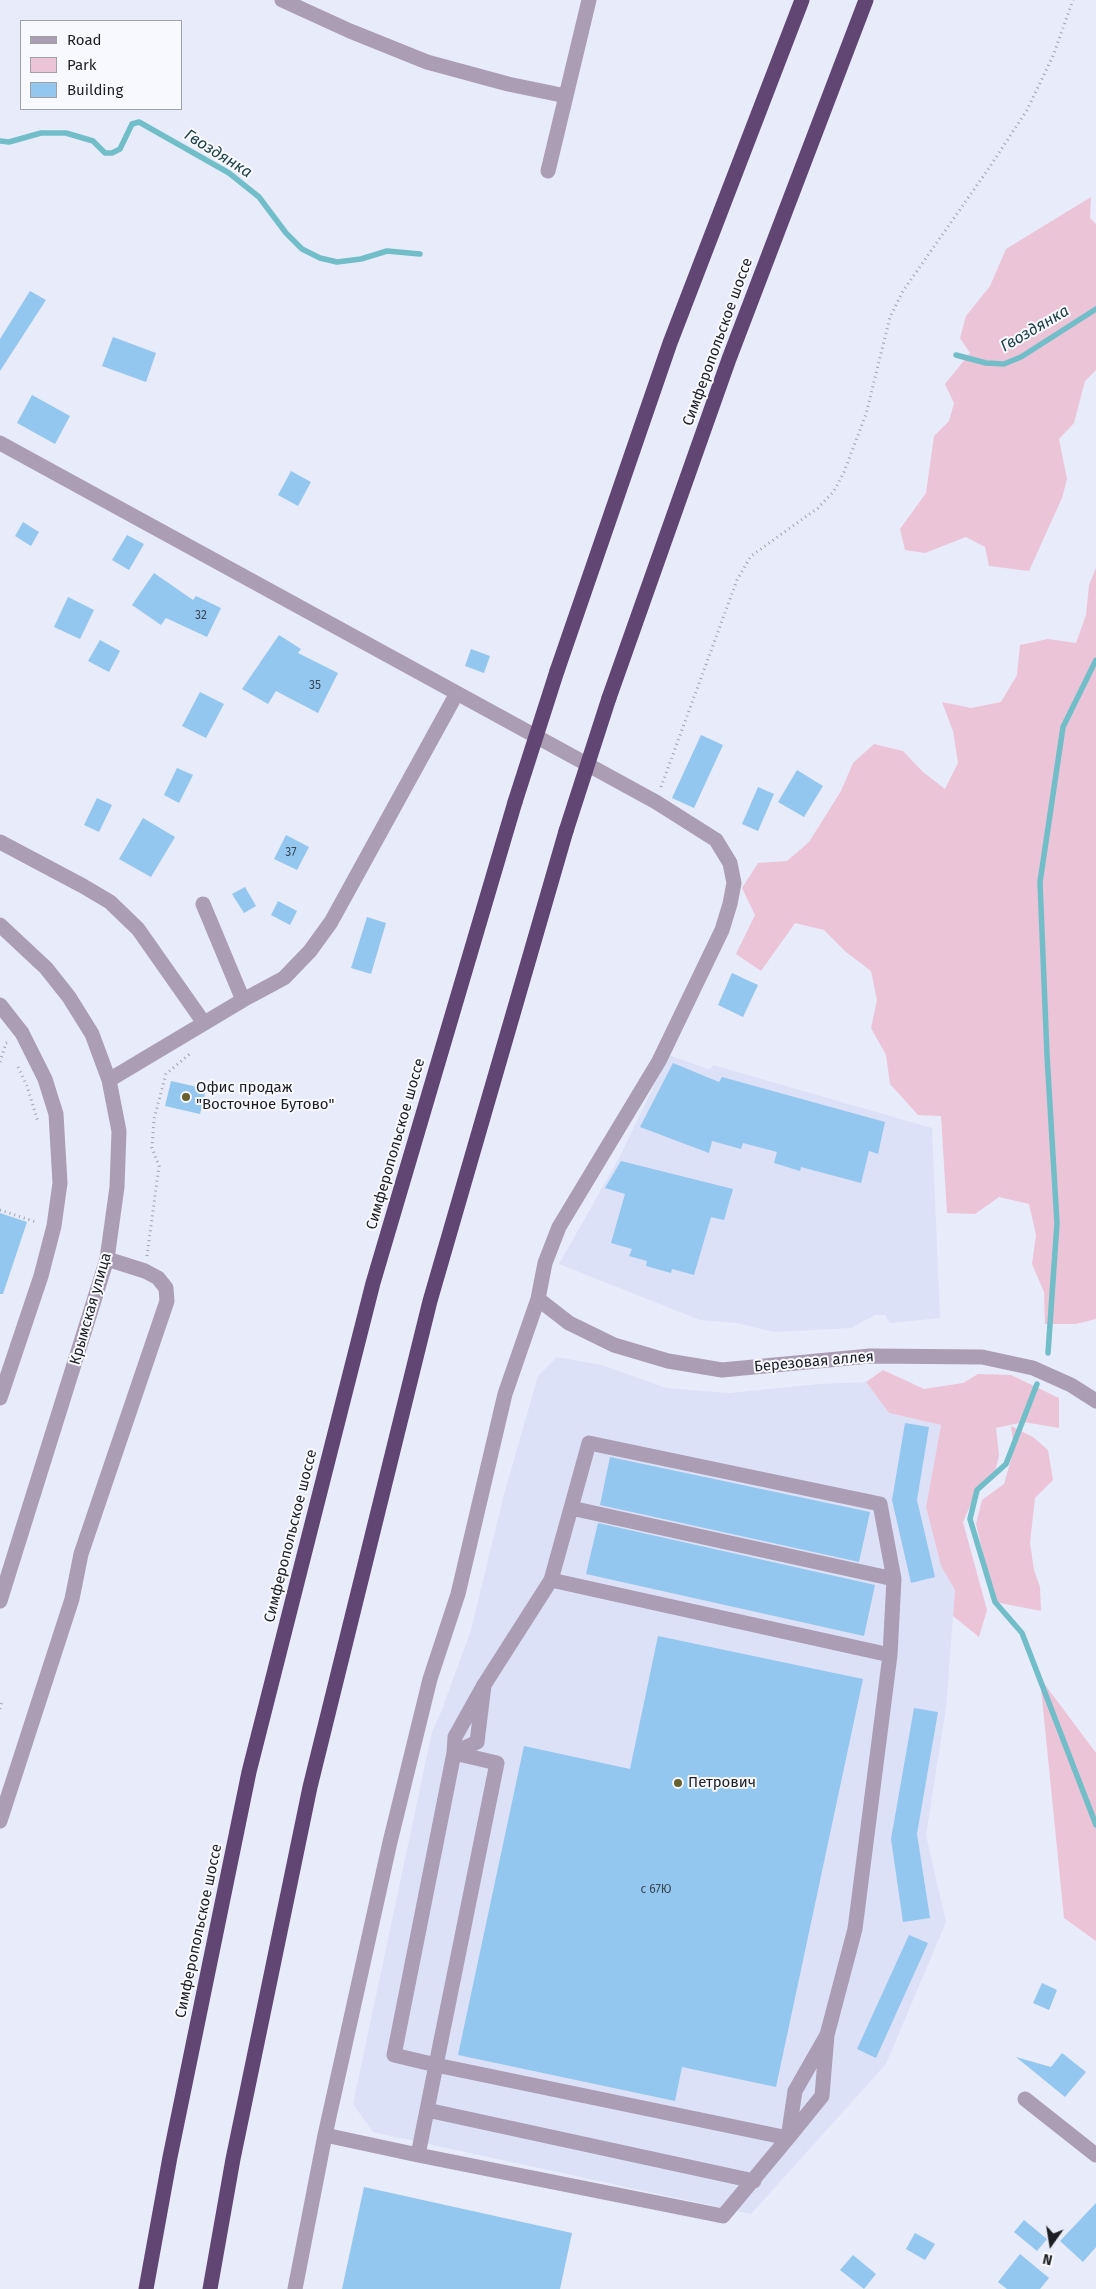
<!DOCTYPE html>
<html>
<head>
<meta charset="utf-8">
<style>
	body { margin:0 }
	#map { position:relative; width:1096px; height:2289px; overflow:hidden; background:#e8ebfa; font-family:"Fira Sans",sans-serif }
	canvas { display:block }
	.legend { position:absolute; left:20px; top:20px; width:162px; height:90px; box-sizing:border-box; background:#f8f9ff; border:1px solid #a0a1a7; margin:0; padding:6px 9px; list-style:none; font-size:15px; color:#1d1e23 }
	.legend li { display:flex; align-items:center; gap:10px; height:25px }
	.legend b { width:25px; border:1px solid #a0a1a7 }
	.north { position:absolute; left:1026px; top:2219px; width:50px; height:50px; -webkit-text-stroke:4px #f8f9ff; paint-order:stroke; rotate:193deg; font-size:14px; font-weight:700; line-height:20px; text-align:center; color:#1d1e23 }
	.north::after { content:''; display:block; margin:auto; width:18px; height:22px; background:#1d1e23; clip-path:polygon(50% 0,100% 100%,50% 72%,0 100%) }
</style>
</head>
<body>
<div id="map">
<canvas width="1096" height="2289"></canvas>
<ul class="legend">
<li><b style="height:6px;background:#ab9eb4"></b>Road</li>
<li><b style="height:14px;background:#ecc4d8"></b>Park</li>
<li><b style="height:14px;background:#93c7ef"></b>Building</li>
</ul>
<div class="north">N</div>
</div>
<script>
const c = document.querySelector('canvas').getContext('2d');
c.lineJoin = 'round';
function fill(path, color) {
  c.fillStyle = color;
  c.fill(path, 'evenodd');
}
function poly(rows) {
  const path = new Path2D();
  for (const r of rows) {
    path.moveTo(r[0], r[1]);
    for (let i = 2; i < r.length; i += 2) path.lineTo(r[i], r[i + 1]);
  }
  return path;
}
function strokePath(path, color, width, dash) {
  c.strokeStyle = color;
  c.lineWidth = width;
  c.lineCap = dash ? 'butt' : 'round';
  c.setLineDash(dash || []);
  c.stroke(path);
}
function write(font, color, halo, rows, align = 'center') {
  c.font = font + ' "Fira Sans",sans-serif';
  c.lineWidth = 4;
  c.setLineDash([]);
  c.textBaseline = 'middle';
  c.strokeStyle = halo;
  c.fillStyle = color;
  for (const [text, x, y, turn = 0] of rows) {
    c.save();
    c.translate(x, y);
    c.rotate((+turn || 0) * Math.PI / 180);
    c.textAlign = isNaN(turn) ? turn : align;
    if (halo) c.strokeText(text, 0, 0);
    c.fillText(text, 0, 0);
    c.restore();
  }
}
fill(poly([
	[669,1055,710,1070,713,1065,932,1128,940,1318,890,1323,885,1315,875,1315,851,1328,774,1332,737,1323,700,1320,559,1264,617,1162],
	[557,1357,602,1365,666,1388,729,1393,820,1384,866,1382,889,1413,941,1425,926,1507,941,1566,955,1590,946,1708,926,1835,946,1922,886,2064,751,2214,373,2132,353,2104,432,1732,441,1712,471,1630,503,1498,538,1376]
]), '#dce1f7');
fill(poly([
	[1091,197,1090,218,1096,224,1096,370,1085,381,1074,423,1059,439,1067,479,1062,498,1029,571,989,566,985,547,966,537,925,553,905,550,900,529,926,493,934,436,949,421,954,403,945,384,970,353,960,338,966,316,990,286,1006,249],
	[1096,568,1096,1319,1076,1324,1045,1324,1044,1292,1032,1264,1036,1235,1029,1204,999,1197,975,1214,947,1213,941,1116,918,1115,890,1084,886,1055,871,1028,877,1000,871,971,846,952,824,930,795,923,761,971,736,954,755,915,742,888,758,863,787,861,809,842,841,791,853,763,874,744,903,751,923,772,945,789,958,763,953,731,942,702,971,708,1001,702,1017,675,1020,645,1048,639,1076,643,1086,615,1089,585],
	[883,1370,924,1389,963,1383,978,1374,1011,1375,1059,1398,1059,1428,1024,1422,996,1428,999,1455,994,1478,977,1490,963,1522,987,1610,979,1637,953,1616,955,1590,941,1566,926,1507,941,1425,889,1413,866,1382],
	[1011,1426,1033,1437,1048,1450,1053,1480,1035,1498,1030,1543,1034,1570,1040,1587,1041,1611,995,1602,976,1524,982,1500,1004,1484,1014,1449],
	[1040,1678,1096,1753,1096,1941,1064,1918]
]), '#ecc4d8');
strokePath(poly([
	[0,141,9,142,41,133,66,133,93,141,105,153,112,153,120,149,132,124,139,122,229,173,259,197,286,233,302,249,320,258,337,262,361,259,387,251,420,254],
	[956,355,986,363,1004,364,1021,357,1096,309],
	[1048,1353,1057,1223,1047,1055,1040,882,1063,727,1096,660],
	[1037,1384,1006,1464,977,1490,970,1519,995,1602,1022,1633,1096,1825]
]), '#71bec9', 5.5);
fill(poly([
	[30,291,46,300,0,371,0,339],
	[113,337,156,353,146,382,102,366],
	[32,395,70,416,55,444,17,423],
	[291,471,311,482,298,506,278,495],
	[23,522,39,532,31,546,15,536],
	[127,535,144,544,129,570,112,560],
	[154,573,193,600,196,596,221,608,207,637,166,618,161,625,132,605],
	[68,597,94,610,80,639,54,627],
	[279,635,301,649,298,653,338,673,318,713,276,691,268,704,242,689],
	[100,640,120,651,109,672,88,661],
	[471,649,490,656,484,673,465,666],
	[200,692,224,704,206,738,182,726],
	[701,735,723,745,694,808,672,798],
	[177,768,193,775,179,803,164,795],
	[797,770,823,786,804,817,778,802],
	[758,787,774,794,758,831,742,824],
	[97,798,112,805,99,832,84,825],
	[143,818,175,837,151,877,119,859],
	[286,835,309,847,297,870,274,859],
	[245,887,256,906,244,913,232,894],
	[278,901,297,911,290,925,271,915],
	[367,917,386,923,371,974,351,968],
	[732,973,758,985,743,1017,718,1005],
	[673,1063,719,1082,722,1077,885,1122,878,1154,869,1151,861,1183,801,1167,800,1171,774,1163,777,1152,743,1143,741,1149,712,1141,709,1153,640,1127],
	[171,1081,206,1089,200,1114,165,1106],
	[621,1161,733,1189,724,1220,711,1217,694,1275,672,1269,671,1273,646,1266,647,1261,629,1256,632,1249,611,1243,625,1194,605,1188],
	[0,1213,27,1222,3,1294,0,1294],
	[905,1423,929,1427,917,1500,935,1577,911,1583,892,1500],
	[610,1457,870,1512,859,1562,600,1505],
	[598,1523,875,1585,864,1636,586,1574],
	[658,1636,863,1679,776,2087,682,2067,675,2101,458,2055,524,1746,630,1769],
	[914,1708,938,1712,917,1834,930,1918,903,1922,891,1839],
	[909,1935,928,1943,876,2058,857,2049],
	[1042,1983,1057,1990,1049,2010,1033,2003],
	[1062,2053,1086,2072,1065,2097,1016,2057,1051,2067],
	[364,2187,572,2233,560,2289,342,2289],
	[1096,2203,1096,2247,1083,2262,1060,2241],
	[1024,2220,1047,2239,1037,2251,1014,2232],
	[915,2233,935,2244,925,2260,906,2249],
	[1020,2254,1049,2278,1040,2289,1007,2289,998,2282],
	[853,2255,876,2274,864,2289,840,2270]
]), '#93c7ef');
strokePath(poly([
	[661,787,737,580,751,556,818,508,834,491,844,472,866,414,890,317,903,291,989,168,1027,110,1053,56,1073,0],
	[0,1062,6,1043,9,1041],
	[18,1067,27,1086,38,1122],
	[0,1210,36,1222],
	[147,1256,159,1166,152,1148,154,1119,166,1074,192,1052],
	[0,1709,2,1701]
]), '#a1a3af', 3, [1, 4]);
strokePath(poly([
	[282,0,350,31,427,62,508,84,566,96],
	[548,171,589,0],
	[0,443,656,802,716,840,730,863,734,883,730,904,722,930,659,1061,559,1227,545,1263,538,1299,505,1394,458,1594,430,1679,390,1842,325,2135,295,2289],
	[0,842,83,886,110,902,138,929,204,1023],
	[203,904,243,1000],
	[0,925,46,968,69,997,92,1034,109,1080,119,1131,117,1187,107,1259,0,1601],
	[0,1005,22,1033,45,1079,56,1114,60,1183,54,1226,41,1276,0,1398],
	[109,1080,243,1000,284,978,310,951,331,922,457,693],
	[538,1299,569,1323,614,1345,668,1361,722,1370,870,1356,982,1357,1033,1368,1071,1385,1096,1401],
	[571,1508,589,1443,880,1504,894,1579],
	[551,1580,571,1508,894,1579,890,1655],
	[484,1685,551,1580,890,1655,855,1929,827,2035],
	[484,1685,477,1742,454,1753,455,1737,484,1685],
	[0,1821,72,1599,81,1554,167,1301,166,1288,158,1278,145,1271,107,1259],
	[827,2035,822,2096,788,2138,795,2091,827,2035],
	[1025,2099,1096,2155],
	[427,2110,754,2181],
	[325,2135,418,2155,723,2216,788,2138,436,2065,394,2055,454,1753,497,1763,436,2065,418,2155]
]), '#ab9eb4', 15);
strokePath(poly([
	[557,671,670,343,802,0],
	[609,698,729,359,866,0],
	[146,2289,170,2157,249,1772,373,1283,515,802],
	[210,2289,233,2159,310,1787,430,1301,566,831]
]), '#614572', 15);
strokePath(poly([
	[515,802,557,671],
	[566,831,609,698]
]), '#614572', 15);
for (const [x, y, r, color] of [
	[186,1097,5,"#67612e"],
	[678,1783,5,"#67612e"]
]) {
  const dot = new Path2D();
  dot.arc(x, y, r, 0, 2 * Math.PI);
  c.fillStyle = color;
  c.fill(dot);
  strokePath(dot, '#f8f9ff', 2);
}
write('12px', '#3a4856', null, [
	["32",201,616],
	["35",315,686],
	["37",291,853],
	["с 67Ю",656,1890]
]);
write('15px', '#1d1e23', '#f8f9ff', [
	["Симферопольское шоссе",718,342,-70],
	["Симферопольское шоссе",396,1144,-74],
	["Крымская улица",91,1309,-74],
	["Березовая аллея",814,1362,-5],
	["Симферопольское шоссе",291,1536,-76],
	["Симферопольское шоссе",199,1931,-78]
]);
write('15px', '#1d1e23', '#f8f9ff', [
	["Офис продаж",196,1088],
	["\"Восточное Бутово\"",196,1105],
	["Петрович",688,1783]
], 'left');
write('italic 16px', '#1d4247', '#f8f9ff', [
	["Гвоздянка",218,154,32],
	["Гвоздянка",1035,329,-30]
]);
</script>
</body>
</html>
